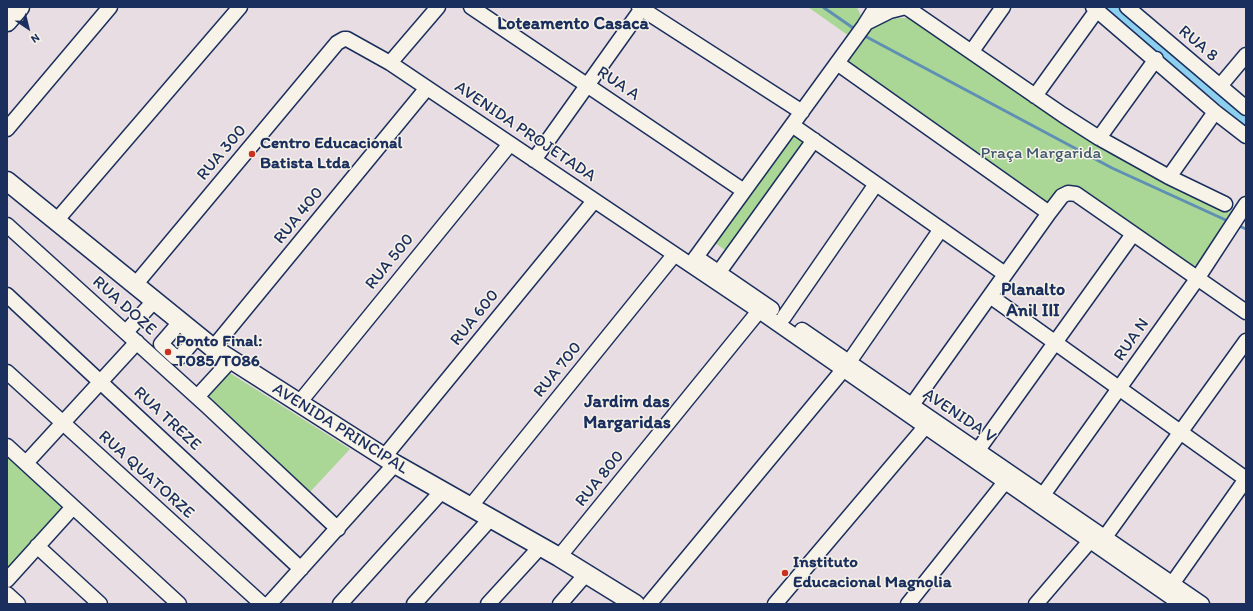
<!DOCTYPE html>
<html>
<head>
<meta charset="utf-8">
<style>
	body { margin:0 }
	#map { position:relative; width:1253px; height:611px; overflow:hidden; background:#e7dde3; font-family:Itim,sans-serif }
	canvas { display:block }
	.frame { position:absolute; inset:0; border:8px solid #1b2f5e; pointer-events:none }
	.north { position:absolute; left:8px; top:8px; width:40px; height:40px; -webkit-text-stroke:3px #f7f3e8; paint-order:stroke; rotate:145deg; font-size:11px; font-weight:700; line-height:16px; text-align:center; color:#1b2f5e }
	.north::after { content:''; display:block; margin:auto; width:14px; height:18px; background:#1b2f5e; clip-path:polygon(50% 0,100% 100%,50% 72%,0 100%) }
</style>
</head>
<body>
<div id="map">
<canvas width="1253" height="611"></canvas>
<div class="frame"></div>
<div class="north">N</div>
</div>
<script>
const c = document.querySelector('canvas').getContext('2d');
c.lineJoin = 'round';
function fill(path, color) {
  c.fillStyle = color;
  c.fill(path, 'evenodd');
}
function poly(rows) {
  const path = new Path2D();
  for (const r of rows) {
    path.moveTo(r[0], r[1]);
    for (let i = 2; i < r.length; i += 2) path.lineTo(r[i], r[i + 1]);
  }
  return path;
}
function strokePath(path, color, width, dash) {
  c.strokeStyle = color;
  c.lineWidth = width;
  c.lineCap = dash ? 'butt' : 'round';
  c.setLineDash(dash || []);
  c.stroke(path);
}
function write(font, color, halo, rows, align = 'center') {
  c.font = font + ' Itim,sans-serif';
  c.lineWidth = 3;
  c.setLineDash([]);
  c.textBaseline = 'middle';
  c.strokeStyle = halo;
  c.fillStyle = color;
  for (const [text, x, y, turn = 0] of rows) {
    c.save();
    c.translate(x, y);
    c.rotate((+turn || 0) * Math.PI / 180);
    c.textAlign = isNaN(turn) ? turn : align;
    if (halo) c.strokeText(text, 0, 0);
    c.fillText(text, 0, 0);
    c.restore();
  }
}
fill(poly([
	[808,7,857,7,862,18,849,36],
	[1104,7,1115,7,1246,117,1246,123],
	[899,18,910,18,1165,180,1231,211,1197,265,1190,267,1077,190,1045,204,845,62,875,23],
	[792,131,807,142,728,252,712,241],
	[230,373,350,449,310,492,207,397],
	[7,452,66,507,7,573]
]), '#aad795');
strokePath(poly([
	[823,7,856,30],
	[863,35,1112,168,1230,222],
	[1237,225,1246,229]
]), '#5f8fb4', 3);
strokePath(poly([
	[1110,7,1246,120]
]), '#8dcfee', 10);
const minor = poly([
	[471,7,744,191],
	[639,7,802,112],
	[906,7,1063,115,1099,138,1169,177,1225,204],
	[1093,7,1215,112,1246,136],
	[1127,7,1246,108],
	[868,22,890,11,906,7],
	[972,51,1003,7],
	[390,63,438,7],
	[837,63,1049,213],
	[1220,86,1246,55],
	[1035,96,1097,10],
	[792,125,1005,274],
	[7,129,110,7],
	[1099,138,1156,59],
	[534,160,643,7],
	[1169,177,1215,112],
	[56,221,240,7],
	[7,225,207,406,338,529],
	[696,257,772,309],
	[691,264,864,26,876,7],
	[719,272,814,140],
	[135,285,337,43,344,39,347,39,390,63,759,311,1181,604],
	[7,295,301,569],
	[990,296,1246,479],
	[784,317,876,184],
	[180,322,161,344,175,357,180,357,198,336],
	[802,330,1202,604],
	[126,332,154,301],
	[213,348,427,88],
	[849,362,941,229],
	[7,372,262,604],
	[197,397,231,360],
	[299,403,510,144],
	[912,405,1049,213,1062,196,1068,193,1076,194,1246,312],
	[7,446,179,604],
	[978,450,1133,234],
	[384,457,594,201],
	[26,463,137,342],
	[1043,495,1197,279,1246,204],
	[470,507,674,255],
	[1105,537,1246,341],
	[37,546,100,604],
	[559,557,759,311],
	[7,580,73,507],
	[1172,584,1246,479],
	[7,594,18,604],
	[269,604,395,464],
	[340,604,442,491],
	[414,604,491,518],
	[488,604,541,546],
	[560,604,586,574],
	[649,604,843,370],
	[775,604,925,427],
	[908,604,1005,482],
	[1036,604,1090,541]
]);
const major = poly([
	[7,22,20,7],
	[7,181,213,348,395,464,559,557,635,604]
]);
strokePath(minor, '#1b2f5e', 17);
strokePath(major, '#1b2f5e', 21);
strokePath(minor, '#f7f3e8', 14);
strokePath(major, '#f7f3e8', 18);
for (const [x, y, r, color] of [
	[252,154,4,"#c8321e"],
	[168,352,4,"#c8321e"],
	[785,573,4,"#c8321e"]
]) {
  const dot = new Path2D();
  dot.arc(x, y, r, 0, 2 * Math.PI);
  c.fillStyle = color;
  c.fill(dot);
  strokePath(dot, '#f7f3e8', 1.5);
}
write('17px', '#1b2f5e', '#f7f3e8', [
	["RUA 8",1198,44,40],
	["RUA A",618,84,34],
	["AVENIDA PROJETADA",525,132,34],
	["RUA 300",222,153,-50],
	["RUA 400",299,216,-51],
	["RUA 500",390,262,-51],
	["RUA DOZE",124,306,42],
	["RUA 600",475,318,-51],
	["RUA N",1132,340,-55],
	["RUA 700",558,370,-51],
	["AVENIDA V",959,416,34],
	["RUA TREZE",167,419,43],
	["AVENIDA PRINCIPAL",340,429,32],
	["RUA QUATORZE",146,475,42],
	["RUA 800",600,479,-51]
]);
write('bold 17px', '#1b2f5e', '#f7f3e8', [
	["Centro Educacional",260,144],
	["Batista Ltda",260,164],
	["Ponto Final:",176,342],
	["T085/T086",176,362],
	["Instituto",793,563],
	["Educacional Magnolia",793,583]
], 'left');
write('17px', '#3f596c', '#f7f3e8', [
	["Praça Margarida",1041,154]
]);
write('bold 18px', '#1b2f5e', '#f7f3e8', [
	["Loteamento Casaca",573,24],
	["Planalto",1033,290],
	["Anil III",1033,311],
	["Jardim das",627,402],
	["Margaridas",627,423]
]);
</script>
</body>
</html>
